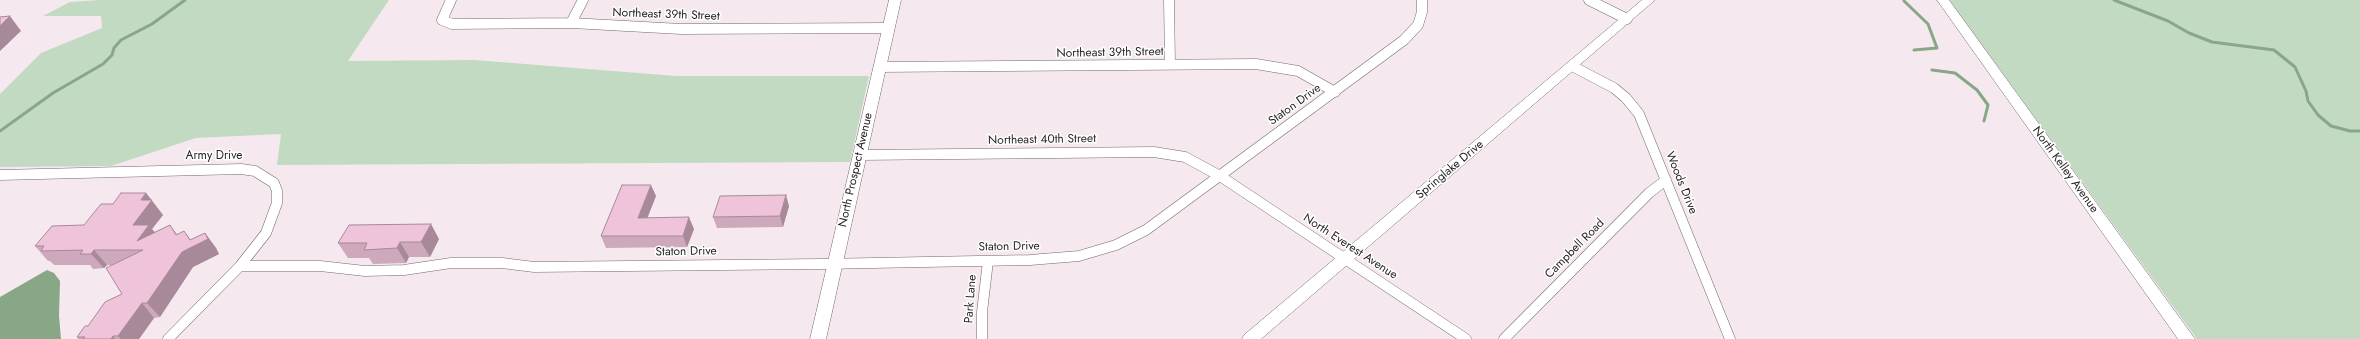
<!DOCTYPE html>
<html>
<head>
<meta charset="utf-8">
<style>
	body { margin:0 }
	canvas { display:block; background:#f5e9ef }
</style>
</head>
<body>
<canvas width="2360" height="339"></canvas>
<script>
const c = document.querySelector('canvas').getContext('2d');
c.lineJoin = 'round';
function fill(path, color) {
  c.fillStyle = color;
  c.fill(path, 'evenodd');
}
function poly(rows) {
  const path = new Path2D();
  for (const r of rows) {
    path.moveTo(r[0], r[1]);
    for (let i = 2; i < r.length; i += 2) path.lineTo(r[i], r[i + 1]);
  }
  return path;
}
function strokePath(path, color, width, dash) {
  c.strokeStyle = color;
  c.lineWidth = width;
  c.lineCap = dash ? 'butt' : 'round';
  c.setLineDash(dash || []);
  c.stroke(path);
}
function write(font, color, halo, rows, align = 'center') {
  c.font = font + ' Jost,sans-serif';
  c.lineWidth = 3;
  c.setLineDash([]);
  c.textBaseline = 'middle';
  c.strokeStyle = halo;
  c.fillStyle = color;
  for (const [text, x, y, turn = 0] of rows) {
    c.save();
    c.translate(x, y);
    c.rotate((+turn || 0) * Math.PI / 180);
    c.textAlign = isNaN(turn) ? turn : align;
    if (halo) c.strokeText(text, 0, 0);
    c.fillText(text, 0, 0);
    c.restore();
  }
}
fill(poly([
	[100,0,389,0,348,61,475,60,676,76,869,76,850,162,277,165,281,134,196,138,111,166,0,167,0,94,41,53,102,28,101,16,43,16,70,2],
	[1949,0,2360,0,2360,339,2197,339]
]), '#c3dac2');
fill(poly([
	[47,270,54,273,60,281,59,316,61,339,0,339,0,297]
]), '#88a787');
strokePath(poly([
	[2114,0,2168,21,2189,33,2212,42,2274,50,2295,67,2306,91,2308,101,2318,115,2331,126,2350,131,2360,131],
	[1904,1,1928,24,1937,48,1914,50],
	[1932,70,1955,73,1977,90,1988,105,1984,121],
	[0,131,53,93,103,64,112,55,114,48,121,40,152,24,185,0]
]), '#88a787', 3);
const street = poly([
	[451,0,442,20,452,24,571,23,681,29,888,28],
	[1169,0,1170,64],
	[1589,0,1627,19],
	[571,23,583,0],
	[1572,66,1614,88,1626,98,1639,114,1730,339],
	[879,67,1256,64,1298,71,1335,92],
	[860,155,1154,152,1185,157,1220,176,1466,339],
	[0,175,241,169,255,171,274,183,277,191,277,203,266,233,240,266,168,339],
	[240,266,320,266,365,271,404,270,451,263,502,263,534,267,820,264,1030,260,1079,256,1116,245,1146,230,1404,40,1418,25,1422,12,1422,0],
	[982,339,982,312,988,261],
	[1504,339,1649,193,1666,180]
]);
const secondary = poly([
	[889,0,901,0,826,339,810,339,889,0],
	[1642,0,1655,0,1261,339,1242,339,1244,335,1642,0],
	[1937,0,1949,0,2195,339,2178,339,1937,0]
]);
strokePath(street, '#73696e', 11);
strokePath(secondary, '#73696e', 1);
strokePath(street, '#fff', 10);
fill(secondary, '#fff');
fill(poly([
	[146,193,163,215,152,229,155,232,170,225,177,234,191,240,205,233,216,248,219,254,193,267,160,317,154,318,139,339,78,339,77,337,88,326,122,294,113,265,107,265,104,268,93,269,90,265,54,265,50,261,48,261,35,246,84,225,113,204],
	[656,196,647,218,694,229,687,247,606,248,601,236],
	[789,206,783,227,717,228,713,217],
	[439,239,430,257,409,257,406,263,373,264,369,258,348,258,338,243]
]), '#cea9bb');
fill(poly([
	[10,16,21,31,0,51,0,26],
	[651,185,656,196,643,229,638,218],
	[146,193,163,215,152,229,160,239,137,241,133,225,141,200],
	[786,195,789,206,783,227,780,216],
	[689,217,694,229,687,247,683,236],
	[431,224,439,239,430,257,421,242],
	[184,231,195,246,205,233,216,248,219,254,193,267,160,317,147,303],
	[400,242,409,257,406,263,397,248],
	[94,250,107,265,104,268,91,254],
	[142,303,154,318,139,339,121,339,118,336],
	[113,336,115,339,111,339]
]), '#a78999');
const building = poly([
	[10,16,0,26,0,17,10,16],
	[622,185,651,185,638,218,689,217,683,236,601,236,622,185],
	[121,193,146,193,141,200,152,200,133,225,149,225,137,241,170,225,176,235,184,231,190,240,205,233,208,239,182,252,147,303,142,303,118,336,113,336,111,339,83,339,85,337,77,337,85,326,88,326,105,302,122,294,106,268,143,250,94,250,91,254,80,254,83,250,41,251,44,246,35,246,52,226,84,225,101,204,113,204,121,193],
	[786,195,780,216,713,217,720,196,786,195],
	[431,224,421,242,400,242,397,248,364,250,367,243,338,243,349,225,431,224]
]);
fill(building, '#efc4da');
strokePath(building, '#a78999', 1);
write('12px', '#282426', '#fff', [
	["Northeast 39th Street",666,15,2],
	["Northeast 39th Street",1110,53,-1],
	["Staton Drive",1295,105,-36],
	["Northeast 40th Street",1042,140,-1],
	["Army Drive",214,156],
	["North Prospect Avenue",856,170,-77],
	["Springlake Drive",1450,170,-40],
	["North Kelley Avenue",2065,170,54],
	["Woods Drive",1681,183,68],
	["Staton Drive",1009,247,-1],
	["North Everest Avenue",1350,247,33],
	["Campbell Road",1575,249,-45],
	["Staton Drive",686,252,-1],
	["Park Lane",971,299,-86]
]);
</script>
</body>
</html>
